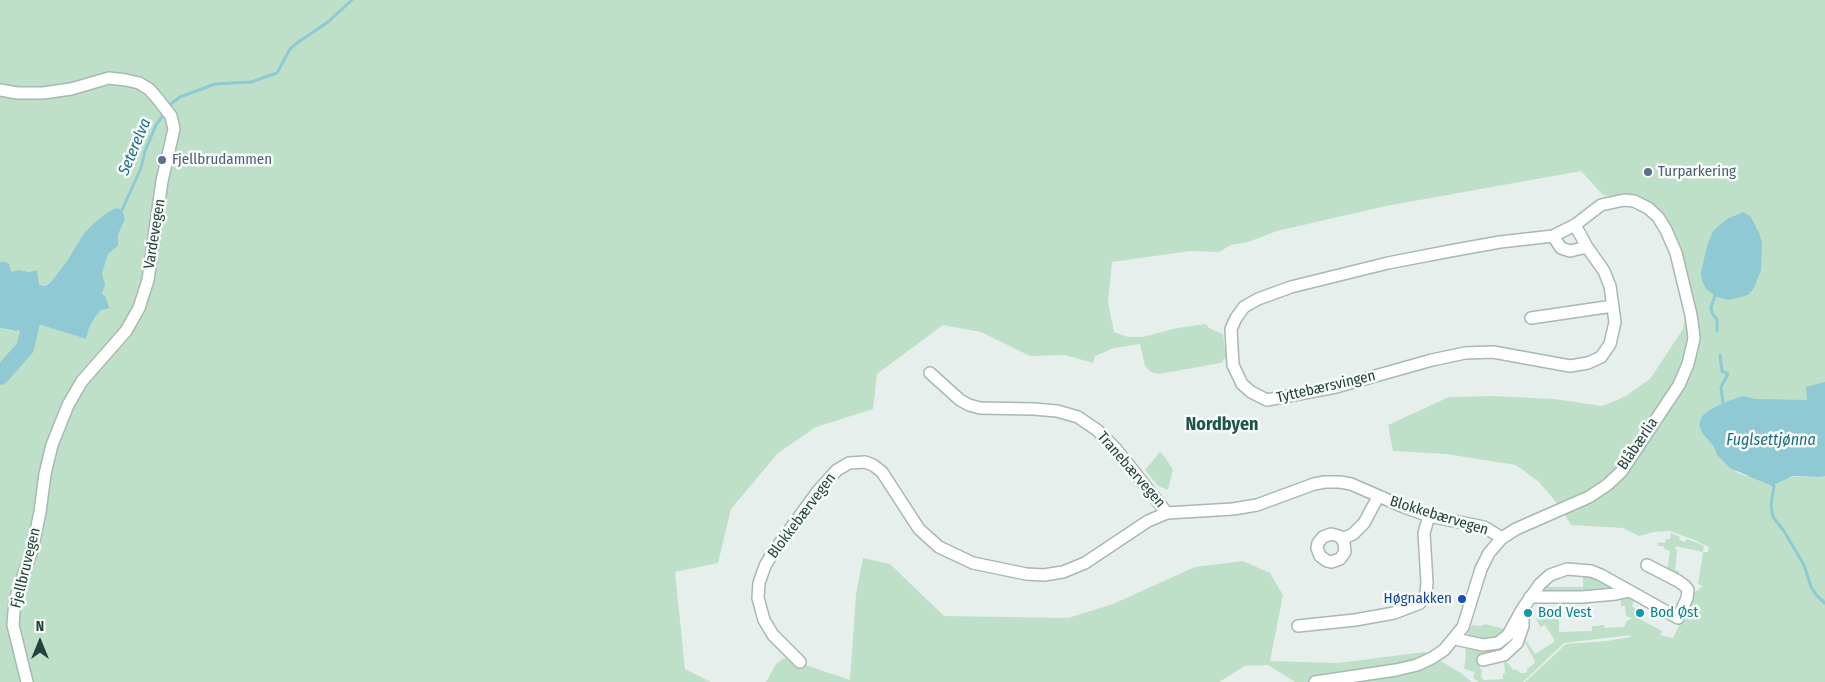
<!DOCTYPE html>
<html>
<head>
<meta charset="utf-8">
<style>
	body { margin:0 }
	#map { position:relative; width:1825px; height:682px; overflow:hidden; background:#e6efeb; font-family:"Fira Sans Condensed",sans-serif }
	canvas { display:block }
	.north { position:absolute; left:15px; top:617px; width:50px; height:50px; -webkit-text-stroke:4px #f7fbf9; paint-order:stroke; rotate:0deg; font-size:14px; font-weight:700; line-height:20px; text-align:center; color:#24423a }
	.north::after { content:''; display:block; margin:auto; width:18px; height:22px; background:#24423a; clip-path:polygon(50% 0,100% 100%,50% 72%,0 100%) }
</style>
</head>
<body>
<div id="map">
<canvas width="1825" height="682"></canvas>
<div class="north">N</div>
</div>
<script>
const c = document.querySelector('canvas').getContext('2d');
c.lineJoin = 'round';
function fill(path, color) {
  c.fillStyle = color;
  c.fill(path, 'evenodd');
}
function poly(rows) {
  const path = new Path2D();
  for (const r of rows) {
    path.moveTo(r[0], r[1]);
    for (let i = 2; i < r.length; i += 2) path.lineTo(r[i], r[i + 1]);
  }
  return path;
}
function strokePath(path, color, width, dash) {
  c.strokeStyle = color;
  c.lineWidth = width;
  c.lineCap = dash ? 'butt' : 'round';
  c.setLineDash(dash || []);
  c.stroke(path);
}
function write(font, color, halo, rows, align = 'center') {
  c.font = font + ' "Fira Sans Condensed",sans-serif';
  c.lineWidth = 5;
  c.setLineDash([]);
  c.textBaseline = 'middle';
  c.strokeStyle = halo;
  c.fillStyle = color;
  for (const [text, x, y, turn = 0] of rows) {
    c.save();
    c.translate(x, y);
    c.rotate((+turn || 0) * Math.PI / 180);
    c.textAlign = isNaN(turn) ? turn : align;
    if (halo) c.strokeText(text, 0, 0);
    c.fillText(text, 0, 0);
    c.restore();
  }
}
fill(poly([
	[0,0,1825,0,1825,403,1723,403,1709,410,1702,416,1700,424,1702,433,1714,447,1717,455,1738,473,1746,476,1820,477,1825,476,1825,682,1525,682,1566,644,1607,641,1630,637,1631,635,1564,643,1523,682,1479,682,1473,678,1475,672,1464,669,1466,656,1465,649,1483,650,1520,621,1509,648,1480,660,1480,669,1482,669,1481,677,1484,680,1503,679,1503,674,1505,673,1504,662,1507,662,1513,670,1516,669,1520,673,1525,673,1527,672,1527,669,1534,664,1535,661,1523,639,1526,631,1528,634,1525,636,1525,639,1535,654,1554,642,1554,639,1545,625,1540,627,1536,618,1559,619,1559,632,1592,631,1592,626,1599,626,1599,625,1604,625,1605,628,1624,627,1627,621,1632,618,1626,616,1625,606,1621,606,1621,596,1627,595,1635,599,1632,606,1639,612,1638,618,1662,631,1660,635,1673,638,1695,592,1703,586,1698,584,1703,552,1675,546,1677,551,1675,570,1679,571,1678,579,1667,571,1670,551,1664,549,1664,546,1658,546,1658,542,1665,543,1666,539,1670,539,1671,533,1680,537,1679,540,1685,542,1687,539,1704,546,1703,552,1708,552,1709,547,1692,539,1670,531,1654,532,1639,536,1623,528,1571,525,1561,508,1539,482,1516,465,1446,454,1393,451,1388,425,1449,397,1493,396,1554,399,1602,406,1624,397,1650,379,1683,329,1687,307,1677,255,1653,219,1627,199,1603,195,1581,171,1386,206,1277,231,1248,242,1231,245,1219,252,1190,251,1112,262,1108,302,1114,332,1128,337,1143,337,1177,328,1206,324,1209,328,1223,334,1226,357,1221,363,1158,374,1151,372,1145,366,1140,344,1114,348,1095,356,1093,363,1065,355,1030,356,981,332,943,325,877,374,873,409,816,427,778,453,731,509,718,563,675,572,685,669,711,682,0,682,0,328,12,331,22,330,41,325,86,339,89,328,96,316,101,310,110,306,102,294,104,288,102,274,108,254,118,246,118,235,125,219,108,212,95,222,84,233,67,261,50,283,45,286,39,285,31,272,19,270,11,273,3,261,0,263],
	[1735,215,1715,296,1706,289,1702,281,1713,231],
	[1160,452,1165,457,1173,470,1168,490,1158,486,1145,470],
	[863,558,890,564,944,616,1068,618,1113,604,1195,567,1243,561,1270,573,1283,595,1270,661,1338,663,1425,652,1461,673,1472,682,1295,682,1268,665,1245,666,1219,682,766,682,776,664,784,658,850,680,856,594],
	[1583,574,1585,574,1617,588,1583,594],
	[1546,583,1549,587,1583,587,1582,593,1541,593,1540,588],
	[1485,624,1505,629,1503,635,1489,641,1469,637,1468,633,1472,625,1482,626]
]), '#bfe0c8');
fill(poly([
	[116,208,122,210,125,219,118,235,118,246,108,254,102,274,105,285,102,294,105,296,110,308,101,310,96,316,89,328,86,339,41,325,16,331,0,328,0,263,2,261,9,264,11,272,19,270,30,272,37,270,39,285,45,286,50,283,67,261,84,233,95,222,108,212],
	[1743,212,1751,217,1759,233,1762,242,1761,270,1754,288,1748,295,1729,300,1721,298,1715,296,1706,289,1702,281,1701,272,1707,246,1713,231,1727,219],
	[1825,382,1825,476,1820,477,1792,476,1772,486,1730,468,1717,455,1714,447,1702,433,1699,424,1702,416,1709,410,1723,403,1743,396,1756,399,1807,400,1806,387]
]), '#8ec9d4');
strokePath(poly([
	[122,210,141,168,145,151,156,125,172,103,180,97,215,84,251,82,277,73,290,49,297,43,328,22,352,0],
	[1715,296,1711,307,1712,313,1717,320,1717,331],
	[1720,355,1722,371,1728,374,1721,387,1723,403],
	[1774,486,1771,505,1773,517,1784,531,1804,565,1811,587,1817,596,1825,603]
]), '#8ec9d4', 3);
strokePath(poly([
	[0,376,25,348,30,327]
]), '#8ec9d4', 18);
const minor = poly([
	[0,90,17,93,43,93,71,89,109,78,126,80,139,83,149,89,157,98,171,116,174,129,162,181,148,280,139,308,126,331,82,381,68,405,52,445,45,474,40,512,32,550,15,600,13,625,27,682],
	[1553,236,1561,248,1570,251,1587,247],
	[1531,318,1613,306],
	[930,373,960,400,969,405,980,408,1034,409,1057,411,1078,417,1097,430,1116,449,1167,513],
	[1342,539,1344,543,1345,552,1340,559,1331,562,1327,561,1320,556,1317,548,1318,543,1323,537,1331,534,1339,536,1342,539,1353,534,1364,523,1378,497],
	[1530,597,1582,597,1616,594,1629,591],
	[1298,626,1355,620,1394,613,1420,603,1426,593,1427,583,1424,533,1429,516],
	[1455,639,1483,645,1498,643,1508,635,1523,608,1540,584,1550,575,1567,569,1591,571,1601,575,1678,618,1687,598,1688,590,1685,586,1678,581,1647,565],
	[1483,660,1504,655,1517,643,1523,626,1523,610],
	[800,662,773,635,764,620,758,598,759,583,765,566,772,554,818,491,837,470,849,463,865,462,873,465,882,472,919,529,939,547,973,563,1026,574,1044,575,1063,572,1085,563,1148,521,1167,513,1233,509,1257,505,1314,484,1325,482,1340,482,1351,484,1404,507,1429,516,1484,527,1502,538],
	[1315,682,1396,670,1417,665,1432,658,1444,650,1463,627,1481,569,1489,553,1502,538,1516,529,1589,497,1607,485,1621,472,1679,385,1688,364,1693,343,1694,337,1691,315,1676,253,1666,230,1658,217,1648,208,1634,201,1624,200,1601,205,1575,225,1553,236,1500,242,1450,251,1388,263,1291,287,1258,299,1244,307,1236,318,1231,329,1233,365,1242,384,1251,392,1267,400,1336,387,1432,360,1465,353,1493,352,1570,366,1588,363,1601,357,1610,344,1615,322,1610,286,1604,271,1587,247,1575,225]
]);
strokePath(minor, '#a8b8b2', 14);
strokePath(minor, '#fff', 11);
for (const [x, y, r, color] of [
	[162,160,5,"#5c6f8a"],
	[1648,172,5,"#5c6f8a"],
	[1462,599,5,"#1a4fb4"],
	[1528,613,5,"#0f9aa8"],
	[1640,613,5,"#0f9aa8"]
]) {
  const dot = new Path2D();
  dot.arc(x, y, r, 0, 2 * Math.PI);
  c.fillStyle = color;
  c.fill(dot);
  strokePath(dot, '#f7fbf9', 2);
}
write('15px', '#4e5e75', '#f7fbf9', [
	["Fjellbrudammen",172,160],
	["Turparkering",1658,172]
], 'left');
write('15px', '#24423a', '#f7fbf9', [
	["Vardevegen",155,234,-81],
	["Tyttebærsvingen",1326,387,-13],
	["Blåbærlia",1638,444,-56],
	["Tranebærvegen",1131,470,49],
	["Blokkebærvegen",802,516,-53],
	["Blokkebærvegen",1439,516,17],
	["Fjellbruvegen",26,568,-76]
]);
write('15px', '#164399', '#f7fbf9', [
	["Høgnakken",1452,599]
], 'right');
write('15px', '#0d838f', '#f7fbf9', [
	["Bod Vest",1538,613],
	["Bod Øst",1650,613]
], 'left');
write('italic 16px', '#1c6f80', '#f7fbf9', [
	["Seterelva",135,147,-67],
	["Fuglsettjønna",1771,441]
]);
write('bold 18px', '#1f5548', '#f7fbf9', [
	["Nordbyen",1222,425]
]);
</script>
</body>
</html>
